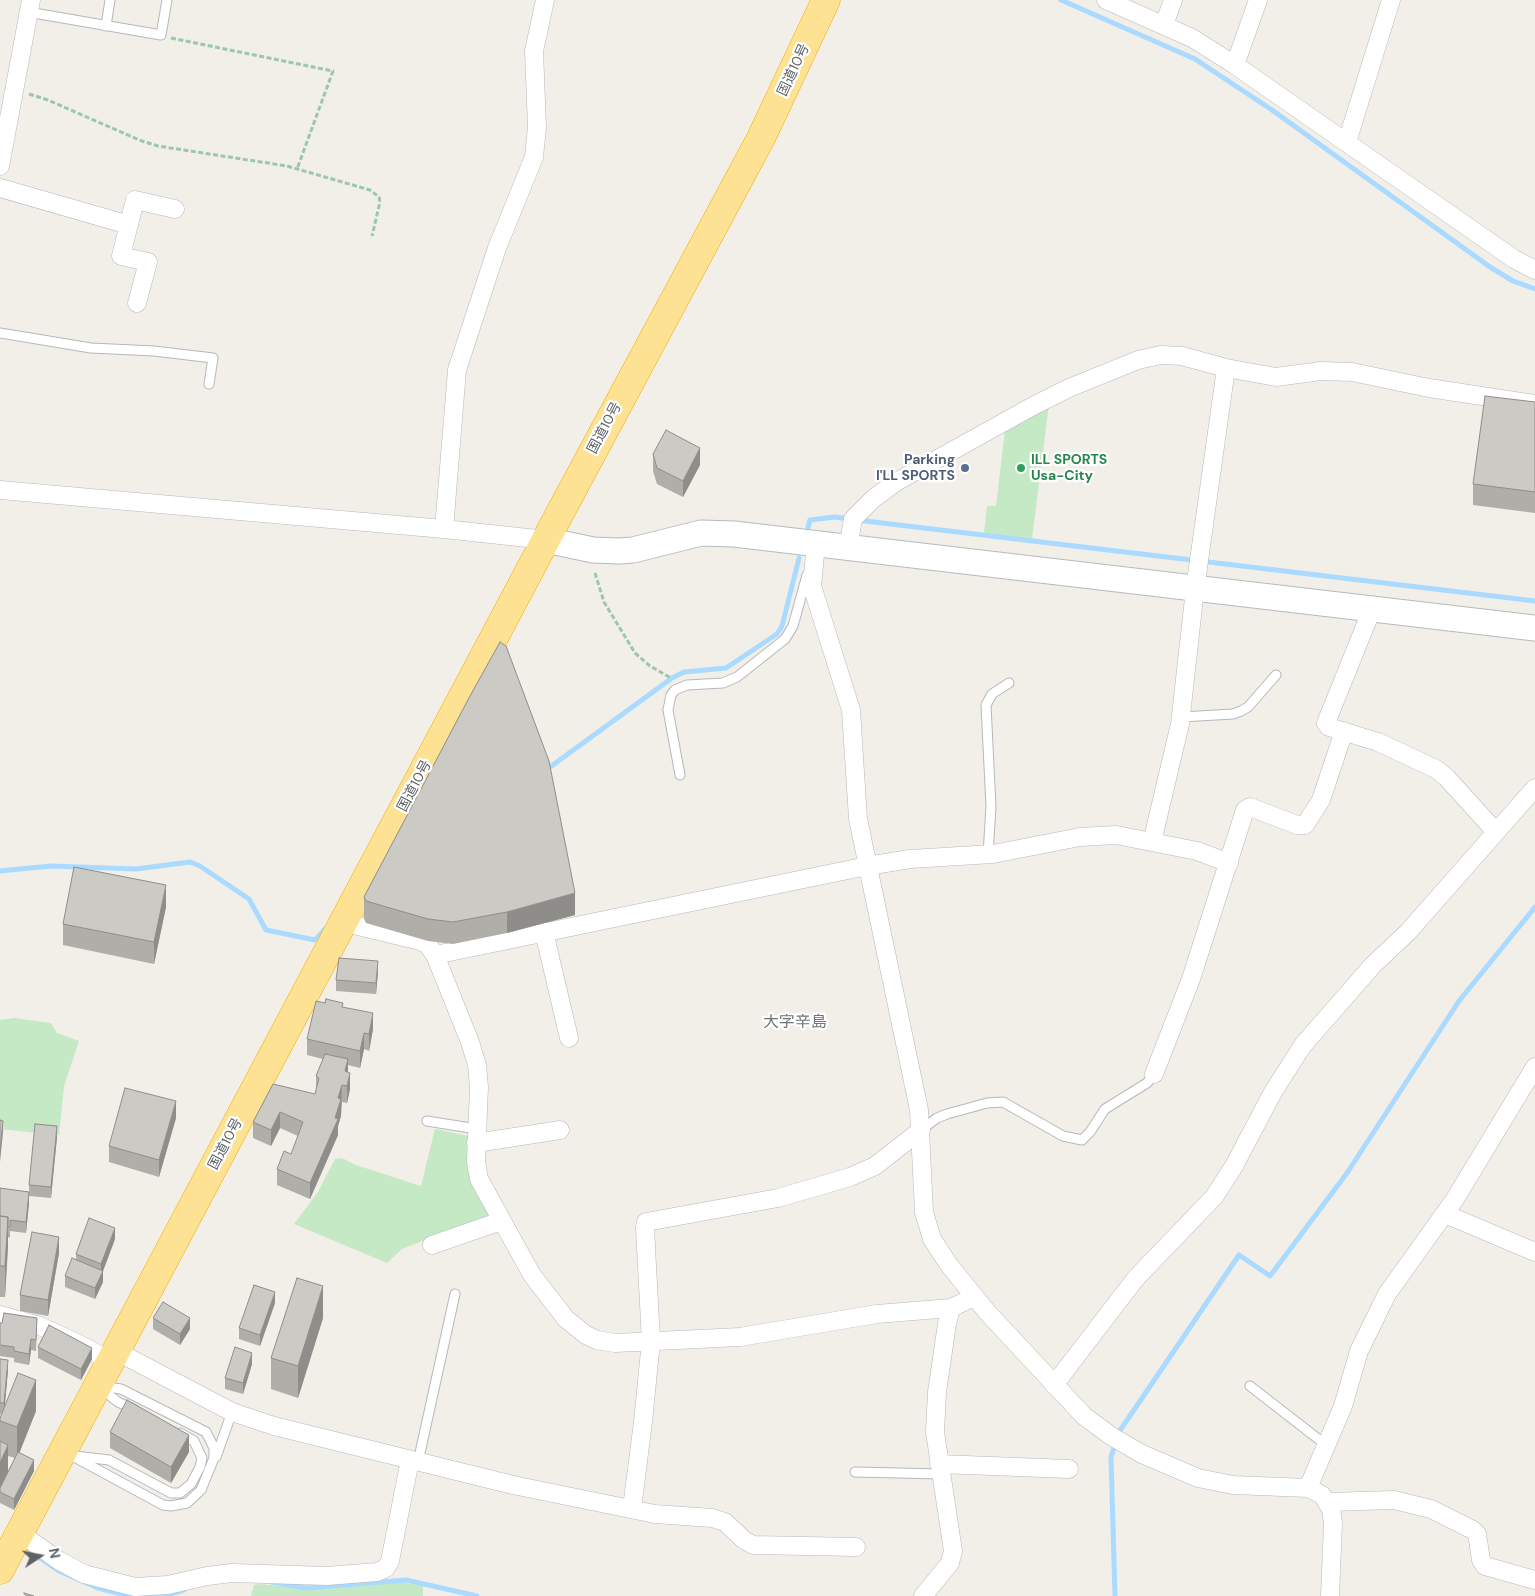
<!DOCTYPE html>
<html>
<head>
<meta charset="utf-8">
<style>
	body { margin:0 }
	#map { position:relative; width:1535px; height:1596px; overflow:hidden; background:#f1efe8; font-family:"DM Sans",sans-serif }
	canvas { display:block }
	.north { position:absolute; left:15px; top:1531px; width:50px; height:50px; -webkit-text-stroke:4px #fff; paint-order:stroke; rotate:79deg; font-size:14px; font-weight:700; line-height:20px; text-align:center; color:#5f6368 }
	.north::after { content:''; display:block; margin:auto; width:18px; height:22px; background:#5f6368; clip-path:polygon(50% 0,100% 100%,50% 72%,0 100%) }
</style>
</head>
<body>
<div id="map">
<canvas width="1535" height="1596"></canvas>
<div class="north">N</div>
</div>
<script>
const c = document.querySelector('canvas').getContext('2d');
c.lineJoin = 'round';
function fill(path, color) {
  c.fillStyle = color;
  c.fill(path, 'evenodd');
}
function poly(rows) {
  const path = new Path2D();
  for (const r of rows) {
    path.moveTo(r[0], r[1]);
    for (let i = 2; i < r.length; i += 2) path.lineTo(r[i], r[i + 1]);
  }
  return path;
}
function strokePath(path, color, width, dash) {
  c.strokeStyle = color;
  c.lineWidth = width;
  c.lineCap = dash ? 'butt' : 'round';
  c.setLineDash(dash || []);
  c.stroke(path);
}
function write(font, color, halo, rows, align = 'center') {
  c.font = font + ' "DM Sans","Noto Sans JP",sans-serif';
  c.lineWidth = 4.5;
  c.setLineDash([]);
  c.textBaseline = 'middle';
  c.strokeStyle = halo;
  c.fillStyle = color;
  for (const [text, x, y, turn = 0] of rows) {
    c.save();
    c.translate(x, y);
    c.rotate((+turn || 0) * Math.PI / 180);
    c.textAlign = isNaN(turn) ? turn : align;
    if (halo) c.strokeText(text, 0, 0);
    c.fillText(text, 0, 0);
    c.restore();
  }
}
fill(poly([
	[1049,404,1032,539,984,533,987,506,996,506,1005,430],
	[14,1018,51,1023,57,1033,79,1041,64,1086,59,1135,0,1129,0,1020],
	[435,1129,469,1136,482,1202,489,1215,402,1249,387,1263,294,1224,318,1192,335,1159,342,1158,356,1165,421,1186],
	[398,1582,423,1586,423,1596,251,1596,254,1585,258,1584,313,1589]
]), '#c5e8c5');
strokePath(poly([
	[1061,0,1195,59,1272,110,1490,267,1513,281,1535,289],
	[857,520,1535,601],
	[808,527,810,520,835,517,849,519],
	[546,770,672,678,684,672,726,668,777,634,782,626,799,558],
	[0,871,51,866,136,869,190,862,200,866,249,899,266,930,315,940,327,927],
	[21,1545,59,1571,98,1588,121,1594,146,1596,168,1595,184,1590],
	[271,1582,306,1588,406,1580,477,1596],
	[1115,1596,1111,1457,1119,1432,1239,1255,1270,1276,1347,1173,1459,1001,1535,907]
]), '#aadaff', 5);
const lane = poly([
	[28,12,161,35,167,0],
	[106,26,110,0],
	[0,333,91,348,154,351,213,358,209,384],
	[1181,717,1233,714,1241,711,1248,707,1276,675],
	[680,775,668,710,671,695,675,690,687,685,723,683,737,677,785,639,793,626,807,575],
	[988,854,991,807,986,705,992,694,1009,683],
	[427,1121,477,1129],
	[921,1130,937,1118,947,1114,987,1103,1003,1102,1063,1136,1082,1140,1090,1132,1105,1109,1147,1083,1154,1074],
	[1250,1386,1326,1445],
	[100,1388,118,1402,135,1410],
	[65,1452,163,1505,171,1506,187,1503,201,1490,214,1458,214,1448,206,1432,121,1389,100,1386],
	[75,1456,109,1460,171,1493,180,1493,191,1484,200,1467,202,1458,194,1441,180,1433],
	[216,1457,232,1412],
	[418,1462,455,1294],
	[855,1472,941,1474]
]);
const street = poly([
	[1106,0,1192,38,1235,65,1514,259,1535,270],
	[1164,25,1173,0],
	[1235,65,1258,0],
	[1347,142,1391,0],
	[0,166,31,0],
	[0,188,129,225],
	[137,303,148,262,121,256,135,200,175,209],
	[0,490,444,529,546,540],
	[444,529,457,370,497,248,534,157,537,127,534,51,545,0],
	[816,544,812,586,851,710,858,819,919,1110,924,1212,932,1239,949,1265,988,1313,1084,1416,1111,1436,1142,1454,1198,1478,1233,1485,1308,1488,1322,1495,1331,1509,1333,1523,1330,1596],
	[848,548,853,519,873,499,896,482,1033,406,1069,388,1138,360,1161,355,1182,356,1226,368,1276,377,1321,371,1352,372,1429,388,1535,404],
	[1372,609,1326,723,1329,727,1378,742,1436,769,1447,778,1496,832],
	[1152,842,1180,724,1195,589,1226,368],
	[342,924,346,923,420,941,428,945,435,955,470,1042,477,1065,479,1087,476,1162,479,1179,532,1275,566,1319,586,1335,597,1340,615,1343,740,1337,877,1314,951,1308,974,1297],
	[544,932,569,1038],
	[435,955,867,866,910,859,993,854,1080,837,1116,835,1197,851,1229,863],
	[1154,1074,1191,979,1245,810,1250,807,1297,825,1305,825,1321,800,1344,731],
	[476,1143,560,1130],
	[1445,1214,1535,1252],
	[432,1245,501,1221],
	[0,1315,40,1326,81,1345,110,1361],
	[116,1351,232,1412,274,1426,513,1485,655,1514,712,1518,725,1522,744,1540,753,1545,856,1547],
	[1054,1385,1136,1278,1214,1197,1234,1166,1273,1092,1303,1045,1373,965,1408,932,1535,788],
	[939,1464,1069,1469],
	[1308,1488,1343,1406,1359,1351,1387,1294,1455,1199,1535,1067],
	[1328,1502,1394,1500,1431,1509,1473,1530,1477,1534,1481,1560,1485,1566,1535,1580],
	[632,1508,643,1422,651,1341,645,1228,646,1222,778,1198,850,1177,875,1166,921,1130],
	[20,1533,58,1560,84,1574,135,1587,168,1585,207,1576,232,1573,327,1576,377,1572,386,1568,390,1561,410,1460],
	[923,1596,950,1563,953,1551,935,1432,937,1392,947,1324,951,1308]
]);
const secondary = poly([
	[546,540,593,550,619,551,633,550,701,533,734,534,1535,628]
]);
const highway = poly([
	[0,1570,560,513,761,138,826,0]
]);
strokePath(lane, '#b5b8bc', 11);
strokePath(street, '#b5b8bc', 19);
strokePath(secondary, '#b6babf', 27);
strokePath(highway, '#f9ab00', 29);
strokePath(poly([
	[171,38,333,71,297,169],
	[29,94,48,100,142,141,158,146,287,166,370,190,379,197,380,202,372,236],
	[595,573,604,602,635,653,650,666,671,678]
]), '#9cc7a9', 3, [5, 2.5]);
strokePath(lane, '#fff', 9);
strokePath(street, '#fff', 18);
strokePath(secondary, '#fff', 25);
strokePath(highway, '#fde293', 28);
fill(poly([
	[1535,402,1535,513,1473,505,1473,484],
	[653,454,700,465,683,497,657,484,653,471],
	[364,897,575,915,507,933,453,944,428,941,366,923,364,919],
	[166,907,154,964,63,945,63,924],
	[378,972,376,994,336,991,336,980],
	[343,1007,373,1029,369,1051,364,1049,360,1068,348,1065,348,1072,350,1089,347,1103,342,1102,341,1116,338,1126,338,1135,310,1199,277,1185,277,1169,291,1154,298,1136,280,1128,271,1146,253,1138,253,1122,315,1094,316,1089,316,1076,323,1059,307,1055,307,1039],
	[176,1118,159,1177,109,1162,109,1146],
	[57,1137,51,1198,29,1196,29,1203,26,1233,10,1231,10,1238,8,1237,5,1297,0,1297,0,1188,29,1192,29,1185],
	[115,1239,103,1271,103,1282,95,1299,65,1287,65,1276,76,1260,76,1254],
	[59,1253,48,1316,20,1311,20,1295],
	[275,1303,260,1346,239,1339,239,1328],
	[153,1318,190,1329,180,1345,153,1329],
	[323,1318,298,1398,271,1389,271,1358],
	[0,1323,37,1328,36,1351,31,1350,29,1365,14,1362,14,1358,0,1356],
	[38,1347,92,1359,81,1380,38,1358],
	[0,1359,8,1370,5,1404,36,1411,19,1453,34,1471,14,1510,0,1503,0,1418,2,1414,0,1414],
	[8,1456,15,1458,8,1471],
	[252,1364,243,1394,225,1389,225,1378],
	[110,1432,189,1452,171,1483,110,1448]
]), '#afaea9');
fill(poly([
	[700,448,700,465,683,497,683,481],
	[166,885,166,907,154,964,154,942],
	[575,893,575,915,507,933,507,912],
	[378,961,378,972,376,994,376,983],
	[373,1013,373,1029,369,1051,369,1034],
	[364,1033,364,1049,360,1068,360,1051],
	[348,1059,348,1076,345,1087,345,1071],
	[350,1073,350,1089,347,1103,347,1086],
	[342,1085,341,1116,338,1126,338,1135,310,1199,310,1183,338,1098],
	[176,1101,176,1118,159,1177,159,1160],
	[280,1112,280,1128,271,1146,271,1130],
	[3,1121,3,1132,0,1162,0,1151],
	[57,1126,57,1137,51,1198,51,1187],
	[29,1192,29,1203,26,1233,26,1222],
	[8,1217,8,1248,5,1297,5,1266],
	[115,1228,115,1239,103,1271,103,1282,95,1299,95,1288,101,1274,101,1264],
	[59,1237,59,1253,48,1316,48,1300],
	[323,1286,323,1318,298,1398,298,1366],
	[275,1292,275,1303,260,1346,260,1335],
	[190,1318,190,1329,180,1345,180,1334],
	[31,1339,31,1350,29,1365,29,1354],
	[92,1348,92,1359,81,1380,81,1369],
	[252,1353,252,1364,243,1394,243,1383],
	[8,1360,8,1370,4,1414,4,1403],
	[36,1380,36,1411,17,1459,17,1427],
	[189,1435,189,1452,171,1483,171,1467],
	[8,1445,8,1477,0,1492,0,1463],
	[34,1460,34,1471,14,1510,14,1499]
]), '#8f8d8a');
const building = poly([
	[1485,396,1535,402,1535,492,1473,484,1485,396],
	[666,430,700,448,683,481,657,468,653,454,666,430],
	[500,642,506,646,549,761,575,893,507,912,453,922,428,919,366,901,364,897,470,696,500,642],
	[74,867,166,885,154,942,63,924,74,867],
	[339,958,378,961,376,983,336,980,339,958],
	[326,999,343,1003,342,1007,373,1013,369,1034,364,1033,360,1051,307,1039,316,1001,325,1003,326,999],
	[325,1054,348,1059,345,1071,350,1073,347,1086,342,1085,338,1098,341,1099,335,1118,338,1119,310,1183,277,1169,284,1151,291,1154,303,1122,280,1112,271,1130,253,1122,273,1084,315,1094,319,1078,316,1076,325,1054],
	[125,1088,176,1101,159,1160,109,1146,125,1088],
	[0,1120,3,1121,0,1151,0,1120],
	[35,1124,57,1126,51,1187,29,1185,35,1124],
	[0,1188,29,1192,26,1222,10,1220,10,1227,8,1227,8,1217,0,1216,0,1188],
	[0,1216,8,1217,5,1266,0,1266,0,1216],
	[89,1218,115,1228,101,1264,76,1254,89,1218],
	[32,1232,59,1237,48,1300,20,1295,32,1232],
	[72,1258,103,1271,95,1288,65,1276,72,1258],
	[297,1278,323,1286,298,1366,271,1358,297,1278],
	[254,1285,275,1292,260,1335,239,1328,254,1285],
	[163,1302,190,1318,180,1334,153,1318,163,1302],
	[4,1313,37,1318,36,1340,31,1339,29,1354,14,1351,14,1347,0,1345,0,1323,2,1323,4,1313],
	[49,1325,92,1348,81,1369,38,1347,49,1325],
	[235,1347,252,1353,243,1383,225,1378,235,1347],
	[0,1359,8,1360,4,1403,0,1403,0,1359],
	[18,1373,36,1380,17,1427,0,1421,0,1418,18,1373],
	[127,1400,189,1435,171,1467,110,1432,127,1400],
	[0,1441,8,1445,0,1463,0,1441],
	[18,1452,34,1460,14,1499,0,1492,0,1488,18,1452],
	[24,1593,34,1596,26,1596,24,1593]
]);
fill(building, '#cccac5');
strokePath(building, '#8f8d8a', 1);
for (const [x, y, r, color] of [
	[965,468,5,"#5c6f8a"],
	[1021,468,5,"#2e9e5b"]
]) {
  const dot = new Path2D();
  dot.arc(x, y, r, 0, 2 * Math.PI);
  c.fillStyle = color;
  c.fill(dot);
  strokePath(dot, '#fff', 2);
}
write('14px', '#5f6368', '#fff', [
	["国道10号",794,70,-65],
	["国道10号",605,428,-62],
	["国道10号",415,786,-62],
	["国道10号",226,1144,-62]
]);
write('bold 14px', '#4e5e75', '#fff', [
	["Parking",955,460],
	["I'LL SPORTS",955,476]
], 'right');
write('bold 14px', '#27864d', '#fff', [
	["ILL SPORTS",1031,460],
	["Usa-City",1031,476]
], 'left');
write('16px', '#70757a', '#fff', [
	["大字辛島",795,1023]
]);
</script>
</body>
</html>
